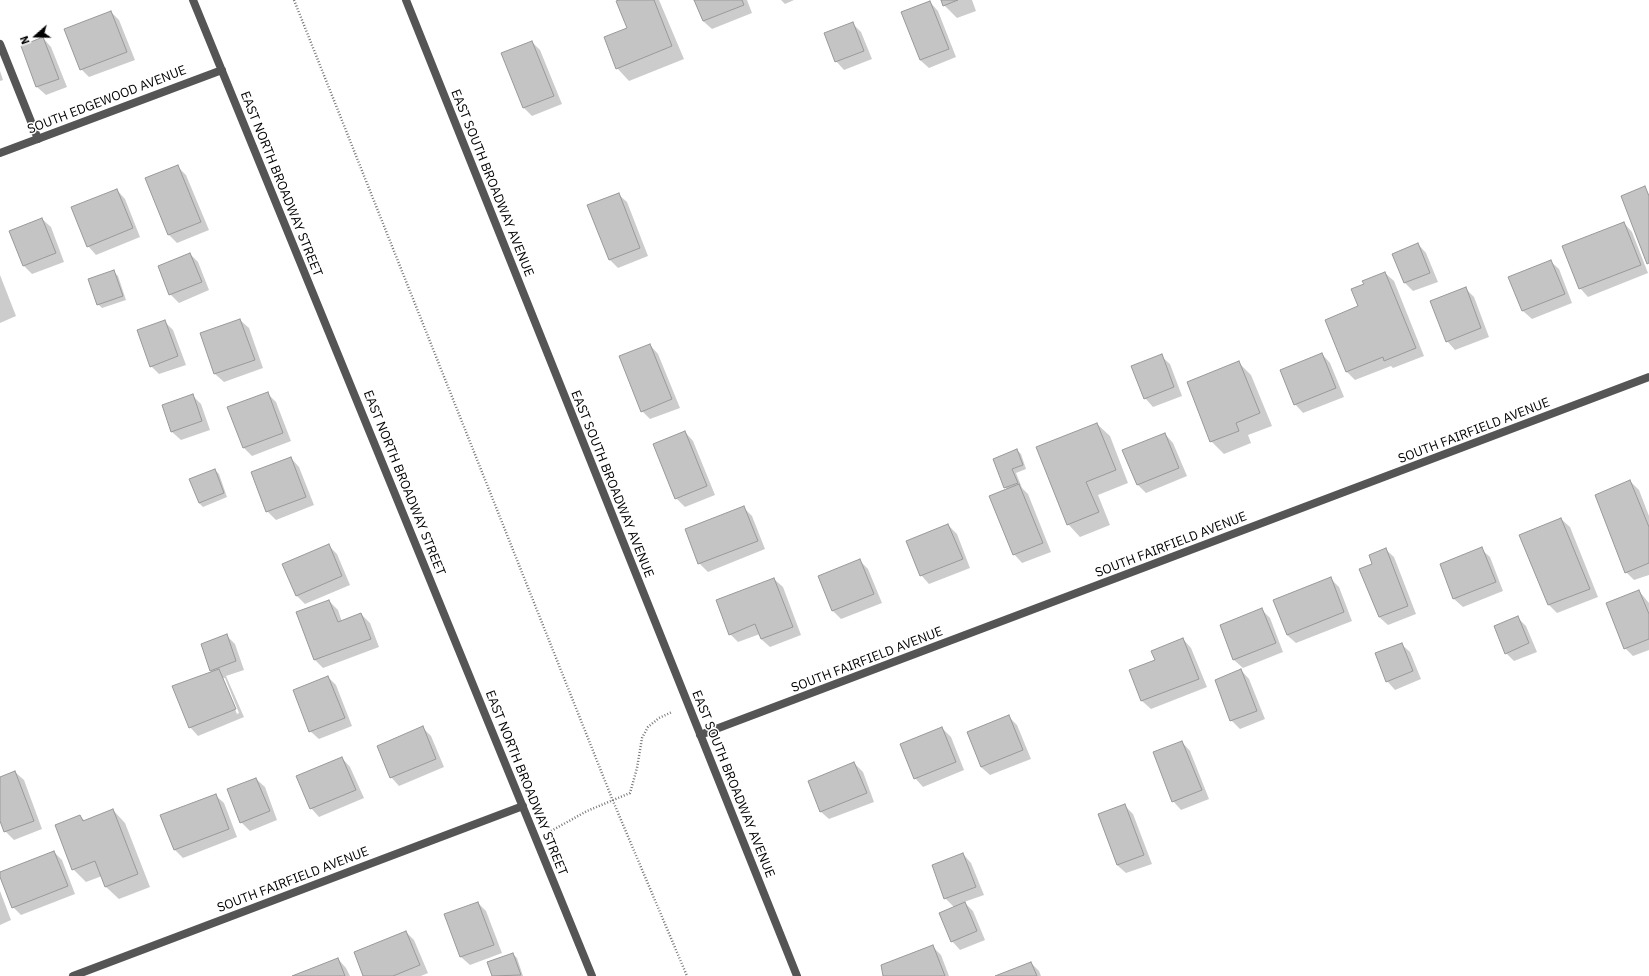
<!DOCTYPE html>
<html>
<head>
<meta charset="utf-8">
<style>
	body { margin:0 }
	#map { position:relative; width:1649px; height:976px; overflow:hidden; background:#fff; font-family:"IBM Plex Sans",sans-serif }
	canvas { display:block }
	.north { position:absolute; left:16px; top:16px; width:40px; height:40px; -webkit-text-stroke:3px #fff; paint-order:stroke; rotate:250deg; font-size:11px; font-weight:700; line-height:16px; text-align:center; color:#000 }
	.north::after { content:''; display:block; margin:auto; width:14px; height:18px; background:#000; clip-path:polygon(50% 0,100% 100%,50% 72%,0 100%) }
</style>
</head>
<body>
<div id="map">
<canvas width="1649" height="976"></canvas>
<div class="north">N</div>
</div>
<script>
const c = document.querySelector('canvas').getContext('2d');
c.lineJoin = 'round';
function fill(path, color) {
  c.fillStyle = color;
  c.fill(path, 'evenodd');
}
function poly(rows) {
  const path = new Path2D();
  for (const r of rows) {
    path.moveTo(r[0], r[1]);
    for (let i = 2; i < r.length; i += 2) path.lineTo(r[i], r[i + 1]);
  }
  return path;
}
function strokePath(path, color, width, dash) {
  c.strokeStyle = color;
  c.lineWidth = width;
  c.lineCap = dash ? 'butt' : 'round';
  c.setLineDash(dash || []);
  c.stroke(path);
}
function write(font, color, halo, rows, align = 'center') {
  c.font = font + ' "IBM Plex Sans",sans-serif';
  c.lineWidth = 3;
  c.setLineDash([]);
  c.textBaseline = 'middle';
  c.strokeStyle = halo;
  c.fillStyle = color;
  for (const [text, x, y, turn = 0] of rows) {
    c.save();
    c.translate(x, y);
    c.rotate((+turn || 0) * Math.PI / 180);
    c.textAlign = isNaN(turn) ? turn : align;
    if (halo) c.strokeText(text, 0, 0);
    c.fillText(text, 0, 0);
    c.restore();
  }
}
fill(poly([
	[622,0,659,0,684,59,629,81,617,68,628,28],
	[695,0,747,0,752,13,712,29,703,21],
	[781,0,794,0,785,4],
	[942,0,972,0,976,11,957,18,944,5],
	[930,2,938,11,956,57,929,68,920,60],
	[111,12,119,20,135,60,89,77,81,69],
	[853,24,861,32,872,59,844,70,836,61],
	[43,38,51,47,67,87,46,95,37,87,22,46],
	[532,42,540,50,562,104,532,116,524,108,502,54],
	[0,71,3,80,0,81],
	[177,166,186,175,209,230,177,243,169,235],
	[117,190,125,199,140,237,96,255,88,246],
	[618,194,627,202,648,256,618,268,610,260],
	[42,219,51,227,64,262,32,274,24,266,10,231],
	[1624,223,1632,232,1648,273,1588,297,1580,288],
	[1418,244,1426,253,1438,282,1413,291,1405,283,1393,254],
	[190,254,198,262,209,290,179,303,170,294],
	[1550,261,1559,269,1572,303,1532,319,1523,311,1510,277],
	[114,272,118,276,126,300,102,308,98,304],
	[1385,273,1394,281,1424,356,1393,368,1391,366,1355,380,1347,372,1326,320,1359,307,1365,284],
	[0,275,16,316,0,323],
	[1466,289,1474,297,1489,337,1455,350,1447,341],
	[240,320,249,328,263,368,224,382,215,374,201,334],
	[164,321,173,330,186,365,159,374,151,366],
	[650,345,658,354,680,408,650,419,642,411],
	[1322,354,1330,363,1344,397,1303,413,1295,404],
	[1161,356,1170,364,1182,396,1153,407,1145,398],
	[1239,363,1251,375,1272,426,1248,435,1251,443,1224,454,1211,441],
	[267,393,276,402,291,441,252,456,243,447],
	[192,395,201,404,210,430,181,440,172,432,163,406],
	[1097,424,1110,436,1128,483,1098,495,1110,525,1080,537,1068,524],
	[685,432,693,441,715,495,685,507,676,498],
	[1165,434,1173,443,1187,476,1146,493,1137,484],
	[1017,450,1021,454,1026,469,1016,473,1022,488,1028,494,1051,552,1022,563,1014,554,1007,490,994,459],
	[291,458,299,467,314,505,276,520,267,511],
	[215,470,219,474,227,497,203,507,199,503],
	[1630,481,1639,490,1649,516,1649,575,1634,580,1626,572],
	[744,508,752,516,765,549,708,572,699,563],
	[1561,519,1570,527,1598,597,1557,613,1549,605,1521,535],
	[948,525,957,534,970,568,929,584,921,575],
	[328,545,337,554,350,585,305,604,296,595],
	[1385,549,1394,557,1416,614,1388,625,1379,617,1361,569,1374,564],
	[1481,549,1490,557,1503,591,1463,607,1454,599,1441,565],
	[860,561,868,569,882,603,841,619,833,611],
	[1330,578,1339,587,1352,621,1296,643,1287,635],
	[774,579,783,587,801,635,770,647,761,639,760,634,738,642,730,634],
	[1639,591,1649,603,1649,650,1633,656,1625,648],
	[329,601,338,610,342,622,361,614,370,623,379,647,323,668,315,660,297,613],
	[1262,610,1270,618,1283,652,1243,668,1234,660,1221,626],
	[1517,617,1526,626,1537,652,1514,661,1506,653],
	[227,636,235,644,244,670,226,676,244,717,198,736,190,727,213,672,210,670],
	[222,678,225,678,239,713,237,714],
	[1183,639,1191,648,1207,687,1151,709,1142,701,1130,670,1156,660],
	[1401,644,1410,652,1421,679,1395,690,1387,681],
	[1241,670,1249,679,1265,719,1240,729,1231,720],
	[328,677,336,685,352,726,319,739,310,731],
	[1009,717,1017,725,1031,759,990,775,981,767],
	[423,728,431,736,444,767,399,786,391,777],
	[942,728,951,737,964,770,923,787,915,778],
	[1182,742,1190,751,1209,799,1181,810,1173,801],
	[342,758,350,767,364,798,319,817,311,808],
	[854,763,863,772,874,802,829,819,820,811],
	[15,772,24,780,42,829,14,840,5,831,0,818,0,778],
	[256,779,265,787,277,820,250,831,241,822],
	[215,795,224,803,237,837,183,858,175,850,161,816],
	[1125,806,1133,814,1152,864,1126,873,1117,865,1099,815],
	[113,810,125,823,150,887,119,899,106,887,102,876,86,882,73,869,80,816,85,821],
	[54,852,62,860,75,894,21,915,13,907,0,873],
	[963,854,971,863,984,895,964,902,973,911,985,940,960,950,952,941,954,907,945,898],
	[0,891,11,920,0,925],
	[478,903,486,911,502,953,470,965,461,957,446,915],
	[406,932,414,940,428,973,421,976,364,976],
	[933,947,941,955,949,976,886,976],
	[513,954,517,958,523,976,493,976,488,963],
	[338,959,346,968,350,976,295,976],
	[1031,963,1039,971,1041,976,998,976]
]), '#0003');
const building = poly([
	[619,0,654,0,672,46,616,69,604,37,627,28,616,1,619,0],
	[694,0,742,0,744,5,703,21,694,0],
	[941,0,958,0,943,6,941,0],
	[930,1,949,49,920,60,901,12,930,1],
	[111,11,127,52,80,70,64,29,111,11],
	[853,22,864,51,835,62,824,33,853,22],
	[43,37,59,79,36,87,21,46,43,37],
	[532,41,554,96,523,108,501,53,532,41],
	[178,165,201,222,168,235,145,178,178,165],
	[1645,186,1649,196,1649,263,1647,264,1621,196,1645,186],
	[117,189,133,228,87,247,71,207,117,189],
	[619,193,640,248,609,260,587,205,619,193],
	[42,218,56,253,23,266,9,231,42,218],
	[1624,222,1641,265,1579,289,1562,246,1624,222],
	[1418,243,1430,273,1404,283,1392,254,1418,243],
	[190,253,202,282,169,295,158,266,190,253],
	[1551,260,1565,294,1522,311,1508,277,1551,260],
	[114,270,123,296,97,305,88,279,114,270],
	[1385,272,1416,348,1384,361,1383,357,1346,372,1325,320,1358,306,1351,289,1364,284,1362,281,1385,272],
	[1466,287,1481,328,1446,342,1430,301,1466,287],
	[240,319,255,360,214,374,200,333,240,319],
	[165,320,178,356,150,367,137,330,165,320],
	[650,344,672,399,641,412,619,356,650,344],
	[1322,353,1336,388,1294,405,1280,370,1322,353],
	[1162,354,1174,387,1144,399,1131,366,1162,354],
	[1239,361,1260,413,1236,423,1239,431,1210,442,1187,382,1239,361],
	[268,392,283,433,243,448,227,407,268,392],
	[193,394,202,421,171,432,162,405,193,394],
	[1097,423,1116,470,1086,482,1099,512,1067,525,1036,447,1097,423],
	[685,431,707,486,675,499,653,444,685,431],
	[1165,433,1179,468,1137,485,1122,450,1165,433],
	[1017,449,1023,465,1012,469,1018,483,1004,488,993,459,1017,449],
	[291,457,306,497,266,512,251,472,291,457],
	[215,469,224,493,199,503,189,479,215,469],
	[1630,480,1649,527,1649,563,1625,573,1595,495,1630,480],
	[1019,484,1043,543,1013,555,989,496,1019,484],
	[744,506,758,541,698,564,685,529,744,506],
	[1561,518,1590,589,1548,605,1519,535,1561,518],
	[948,524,963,559,920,576,906,541,948,524],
	[329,544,342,576,296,596,282,564,329,544],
	[1482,547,1496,582,1453,599,1440,564,1482,547],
	[1386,548,1408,606,1379,617,1359,569,1372,564,1369,555,1386,548],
	[860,559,874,594,832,611,818,576,860,559],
	[1331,577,1344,612,1287,635,1273,600,1331,577],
	[774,578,793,627,761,639,755,624,729,635,716,600,774,578],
	[1639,590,1649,614,1649,639,1624,649,1606,603,1639,590],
	[329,600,338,622,361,613,371,639,314,660,296,612,329,600],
	[1262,608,1276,643,1233,660,1220,625,1262,608],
	[1518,616,1529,643,1505,654,1494,626,1518,616],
	[227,634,236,661,210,671,201,644,227,634],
	[1183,638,1199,679,1141,701,1129,670,1155,660,1151,651,1183,638],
	[1402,643,1413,671,1386,682,1375,653,1402,643],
	[219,669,236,709,189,728,172,686,219,669],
	[1241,669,1257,711,1230,721,1215,680,1241,669],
	[328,676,345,718,309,732,293,690,328,676],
	[1009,715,1023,750,981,767,967,732,1009,715],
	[423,726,436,759,390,778,377,746,423,726],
	[942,727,956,762,914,779,900,744,942,727],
	[1182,741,1202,790,1172,802,1153,752,1182,741],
	[342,757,356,790,310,809,296,776,342,757],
	[854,762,867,793,820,812,808,781,854,762],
	[15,771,34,821,4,832,0,821,0,777,15,771],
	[256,778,270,811,240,823,227,789,256,778],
	[216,794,229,829,174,850,160,815,216,794],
	[1125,804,1144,855,1117,865,1098,814,1125,804],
	[113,809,138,874,105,887,95,861,72,870,55,825,80,815,83,821,113,809],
	[54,851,68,886,12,908,0,877,0,872,54,851],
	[963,853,976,887,944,899,932,865,963,853],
	[478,902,494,945,460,957,444,914,478,902],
	[965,902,977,931,951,942,939,913,965,902],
	[406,931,420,965,393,976,363,976,354,952,406,931],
	[933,945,945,976,883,976,881,965,933,945],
	[513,953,521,975,492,976,487,962,513,953],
	[338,958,345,976,292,976,338,958],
	[1031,962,1037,976,995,976,1031,962]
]);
fill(building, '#c4c4c4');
strokePath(building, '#999', 1);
strokePath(poly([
	[294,0,613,801,687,976],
	[551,831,587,811,630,793,637,768,642,738,648,727,659,718,672,712]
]), '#777', 2.5, [1, 2]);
strokePath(poly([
	[0,44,38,139]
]), '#555', 8);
strokePath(poly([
	[193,0,592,976],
	[406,0,797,976],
	[0,153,222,70],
	[700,735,1649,377],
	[73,976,523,806]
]), '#555', 8);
write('13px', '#000', '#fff', [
	["SOUTH EDGEWOOD AVENUE",107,100,-21],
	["EAST SOUTH BROADWAY AVENUE",492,183,68],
	["EAST NORTH BROADWAY STREET",281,184,68],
	["SOUTH FAIRFIELD AVENUE",1474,431,-21],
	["EAST NORTH BROADWAY STREET",404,483,68],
	["EAST SOUTH BROADWAY AVENUE",612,484,68],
	["SOUTH FAIRFIELD AVENUE",1171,545,-21],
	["SOUTH FAIRFIELD AVENUE",867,660,-21],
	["EAST NORTH BROADWAY STREET",526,783,68],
	["EAST SOUTH BROADWAY AVENUE",733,784,68],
	["SOUTH FAIRFIELD AVENUE",293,880,-21]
]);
</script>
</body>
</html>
